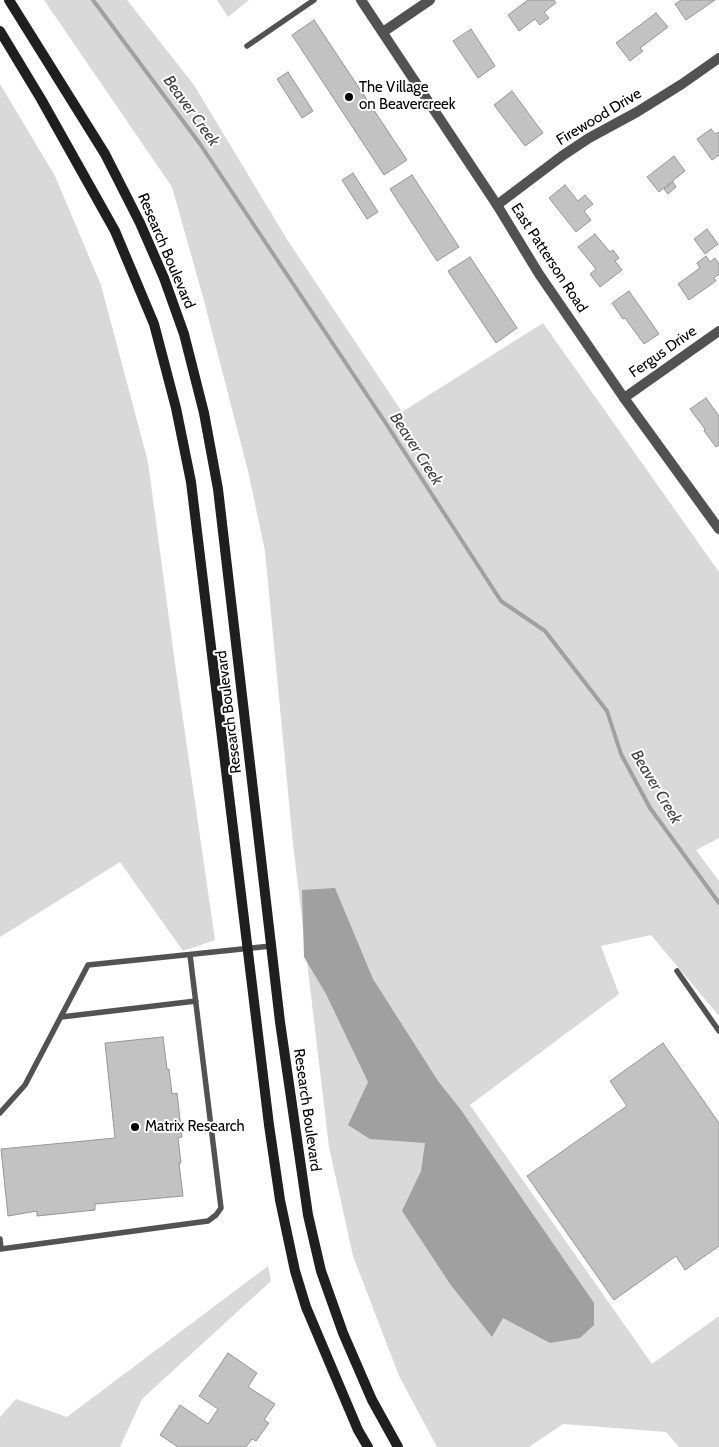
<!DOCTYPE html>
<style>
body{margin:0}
canvas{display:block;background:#fff}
</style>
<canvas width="719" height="1447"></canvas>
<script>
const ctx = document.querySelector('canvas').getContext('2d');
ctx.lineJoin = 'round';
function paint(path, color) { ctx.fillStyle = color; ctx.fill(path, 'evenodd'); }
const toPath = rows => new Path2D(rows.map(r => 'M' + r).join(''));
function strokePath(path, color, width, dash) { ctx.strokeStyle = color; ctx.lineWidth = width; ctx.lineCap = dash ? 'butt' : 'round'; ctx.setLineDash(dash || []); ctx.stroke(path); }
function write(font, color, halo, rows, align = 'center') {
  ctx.font = font + ' Cabin,sans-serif'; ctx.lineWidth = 4; ctx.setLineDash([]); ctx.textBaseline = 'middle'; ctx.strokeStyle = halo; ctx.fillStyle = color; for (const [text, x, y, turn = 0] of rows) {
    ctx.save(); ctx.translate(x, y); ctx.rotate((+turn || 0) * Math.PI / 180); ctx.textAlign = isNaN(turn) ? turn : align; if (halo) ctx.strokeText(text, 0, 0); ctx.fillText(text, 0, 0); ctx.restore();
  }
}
const green = toPath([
 [44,0,127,0,194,85,288,241,402,412,543,323,719,572,719,838,696,850,719,881,719,1016,651,935,601,946,619,994,470,1105,652,1364,719,1316,719,1447,679,1447,666,1432,563,1424,529,1447,437,1447,399,1376,353,1256,329,1147,293,844,265,551,248,471,204,301,172,187],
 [217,0,249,0,228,17],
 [0,84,55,176,101,285,148,462,176,671,215,940,183,951,120,862,0,937],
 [268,1266,271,1281,142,1399,120,1447,0,1447,0,1417,16,1399,67,1417]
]);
const water = toPath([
 [335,888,373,979,438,1081,461,1110,594,1303,594,1325,580,1338,550,1343,503,1318,492,1337,450,1284,402,1211,421,1171,425,1143,370,1139,348,1125,368,1082,326,994,304,957,302,890]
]);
const stream = toPath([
 [93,0,200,144,385,422,501,601,545,631,607,711,621,754,650,808,719,903]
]);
const building = toPath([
 [528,0,554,0,556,3,544,12,549,18,540,25,535,19,519,31,508,15,528,0],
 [681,0,715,0,686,20,675,4,681,0],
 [656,13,668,27,640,48,643,51,630,61,616,43,656,13],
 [314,20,407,160,384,175,292,35,314,20],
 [471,29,495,66,478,78,453,41,471,29],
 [288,72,313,111,302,118,277,79,288,72],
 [512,91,543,133,525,146,494,105,512,91],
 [711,129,715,134,719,132,719,155,712,160,697,139,711,129],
 [674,156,685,171,659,192,647,177,674,156],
 [353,173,378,212,367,219,342,180,353,173],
 [412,175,459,247,437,261,390,189,412,175],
 [673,182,676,187,668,194,664,189,673,182],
 [565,185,578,201,585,195,593,204,584,211,591,220,576,232,549,198,565,185],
 [707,229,718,244,705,254,694,239,707,229],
 [595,234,610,252,613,250,619,258,615,261,622,270,600,287,590,274,596,269,578,247,595,234],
 [706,256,710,262,715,258,719,264,719,274,714,278,716,281,689,300,678,284,700,268,697,263,706,256],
 [470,257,517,328,496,343,448,271,470,257],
 [629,291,659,334,644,344,625,318,623,319,612,303,629,291],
 [706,398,719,416,719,445,716,447,704,431,705,429,690,409,706,398],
 [163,1037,167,1069,169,1069,172,1094,177,1093,182,1137,178,1138,181,1163,179,1163,183,1196,95,1204,95,1210,37,1216,37,1211,8,1216,1,1149,115,1138,105,1043,163,1037],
 [663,1043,719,1123,719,1246,685,1270,676,1256,614,1300,527,1176,627,1106,610,1081,663,1043],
 [228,1353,257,1373,248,1387,275,1404,264,1420,269,1423,256,1441,252,1439,246,1447,178,1447,160,1435,180,1405,208,1424,218,1409,199,1396,228,1353]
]);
const service = toPath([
 [247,46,314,0],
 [677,971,719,1031],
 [61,1017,196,1001],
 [0,1113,25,1085,88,965,271,946],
 [0,1239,1,1249,208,1221,216,1215,221,1208,190,955]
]);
const minor = toPath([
 [383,32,430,0],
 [497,205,562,156,589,138,637,112,682,84,719,58],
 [624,398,719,331]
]);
const tertiary = toPath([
 [361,0,497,205,539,274,624,398,719,529]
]);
const secondary = toPath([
 [9,0,105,154,140,223,164,278,184,334,204,413,218,489,280,1022,308,1215,321,1271,343,1333,372,1400,398,1447],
 [0,31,41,99,115,231,154,324,176,408,191,482,269,1125,280,1200,295,1271,306,1307,358,1430,368,1447]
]);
const markers = [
 [349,97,5,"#000"],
 [135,1127,5,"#000"]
];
const poiNames = [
 ["The Village",359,88],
 ["on Beavercreek",359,105],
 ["Matrix Research",145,1127]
];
const streetNames = [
 ["Firewood Drive",599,117,-31],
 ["Research Boulevard",166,251,67],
 ["East Patterson Road",549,258,57],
 ["Fergus Drive",663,352,-35],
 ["Research Boulevard",229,712,-97],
 ["Research Boulevard",307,1110,82]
];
const waterNames = [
 ["Beaver Creek",191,111,54],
 ["Beaver Creek",416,449,57],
 ["Beaver Creek",656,787,59]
];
paint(green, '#d9d9d9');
paint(water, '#a0a0a0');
strokePath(stream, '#a0a0a0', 4);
paint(building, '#c2c2c2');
strokePath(building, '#969696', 1);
strokePath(service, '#525252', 5.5);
strokePath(minor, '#525252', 10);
strokePath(tertiary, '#525252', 10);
strokePath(secondary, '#1f1f1f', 10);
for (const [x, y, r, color] of markers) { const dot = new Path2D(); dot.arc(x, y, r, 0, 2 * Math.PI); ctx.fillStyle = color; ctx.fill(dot); strokePath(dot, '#fff', 2); }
write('15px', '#000', '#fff', poiNames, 'left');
write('15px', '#000', '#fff', streetNames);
write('italic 16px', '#414141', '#fff', waterNames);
</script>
